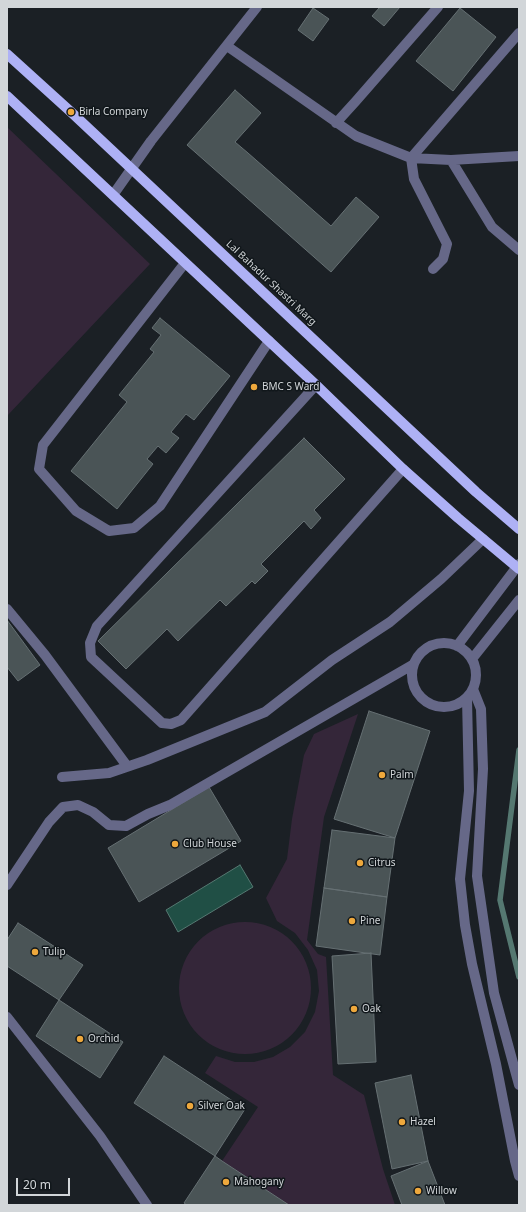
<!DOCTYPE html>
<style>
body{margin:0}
#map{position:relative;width:526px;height:1212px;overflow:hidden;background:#1b2025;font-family:"Noto Sans",sans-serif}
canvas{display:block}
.frame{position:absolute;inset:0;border:8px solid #d2d6d9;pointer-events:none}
.scale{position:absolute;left:16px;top:1178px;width:54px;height:18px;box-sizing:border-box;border:2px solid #d2d6d9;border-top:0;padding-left:5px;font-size:12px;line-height:14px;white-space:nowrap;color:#d2d6d9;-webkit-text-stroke:3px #11171b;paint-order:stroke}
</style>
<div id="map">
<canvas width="526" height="1212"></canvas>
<div class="frame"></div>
<div class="scale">20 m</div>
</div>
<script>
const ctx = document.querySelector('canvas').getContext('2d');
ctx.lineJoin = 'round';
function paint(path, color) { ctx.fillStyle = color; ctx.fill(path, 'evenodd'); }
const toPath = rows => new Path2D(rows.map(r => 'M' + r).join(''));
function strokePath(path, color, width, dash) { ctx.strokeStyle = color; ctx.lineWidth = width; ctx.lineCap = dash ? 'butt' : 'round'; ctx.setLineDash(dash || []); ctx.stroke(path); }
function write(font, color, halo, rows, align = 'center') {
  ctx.font = font + ' "Noto Sans",sans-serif'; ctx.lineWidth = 3; ctx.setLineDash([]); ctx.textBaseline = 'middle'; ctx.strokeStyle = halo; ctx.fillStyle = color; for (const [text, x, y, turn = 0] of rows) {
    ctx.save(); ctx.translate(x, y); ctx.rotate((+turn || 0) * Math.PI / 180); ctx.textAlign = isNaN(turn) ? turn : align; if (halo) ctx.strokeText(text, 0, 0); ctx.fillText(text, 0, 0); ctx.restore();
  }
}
const green = toPath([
 [7,127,150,264,7,416],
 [358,714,324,817,307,940,318,954,326,957,333,1075,364,1095,383,1169,395,1205,289,1205,222,1161,258,1107,205,1073,216,1056,235,1062,254,1062,273,1057,290,1047,305,1032,315,1012,319,991,317,970,308,950,295,933,277,921,266,898,287,859,292,819,304,755,314,734],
 '179 988a66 66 0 1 1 132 0a66 66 0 1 1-132 0Z'
]);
const water = toPath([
 [240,865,253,887,178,932,166,910,240,865]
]);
const stream = toPath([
 [519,750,500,900,519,977]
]);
const building = toPath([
 [380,7,400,7,384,26,372,16,380,7],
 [313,8,329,19,313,41,298,30,313,8],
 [460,8,496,37,453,91,416,61,460,8],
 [235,90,261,113,235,142,248,153,331,226,356,197,379,217,331,272,187,145,235,90],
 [160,318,230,376,194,420,186,414,171,432,179,438,166,453,158,446,147,459,153,464,117,509,71,471,127,402,119,395,154,352,150,349,161,335,152,328,160,318],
 [304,438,345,479,314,510,321,518,311,529,304,521,261,564,268,571,255,584,252,581,226,606,220,600,178,641,167,629,126,669,98,641,304,438],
 [7,620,40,665,18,681,7,667,7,620],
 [369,711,430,731,395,838,334,819,369,711],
 [209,787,241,841,139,902,108,848,209,787],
 [332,830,395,838,387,897,324,888,332,830],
 [324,888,387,897,380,955,316,946,324,888],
 [18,923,83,965,59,1000,7,966,7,940,18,923],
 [371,953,376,1062,338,1064,332,956,371,953],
 [59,1000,123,1042,100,1078,36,1036,59,1000],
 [164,1056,245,1109,215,1156,134,1103,164,1056],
 [411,1075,428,1161,392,1169,375,1083,411,1075],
 [215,1156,222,1161,289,1205,187,1205,184,1203,215,1156],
 [428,1161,445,1205,402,1205,391,1176,428,1161]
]);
const minor = toPath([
 [227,46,356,136,411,158,451,160,519,156],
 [336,123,356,101,438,7],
 [451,160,492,227,519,250],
 [113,195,151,141,257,7],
 [185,263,43,445,39,469,76,511,109,531,134,528,160,506,269,341],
 [433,269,443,259,447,244,414,179,411,158,519,33],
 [316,385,97,626,90,643,91,657,162,723,171,724,181,720,403,469],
 [7,609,45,655,127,766],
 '412 675a32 32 0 1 1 64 0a32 32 0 1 1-64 0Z',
 [457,646,519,564],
 [472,659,519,600],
 [473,689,481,709,483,769,477,876,494,993,519,1085],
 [467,698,469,791,460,879,465,925,472,964,496,1064,515,1161,519,1176],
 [62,777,109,773,147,760,265,712,332,660,390,622,441,579,483,539],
 [7,885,49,822,63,807,78,805,93,812,109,825,126,826,148,814,170,805,414,664],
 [7,1017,100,1136,147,1205]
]);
const major = toPath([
 [7,54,71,112,476,492,519,529],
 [7,96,316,385,403,469,458,518,519,569]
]);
const markers = [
 [71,112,4,"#eea83c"],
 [254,387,4,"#eea83c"],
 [382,775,4,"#eea83c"],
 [175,844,4,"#eea83c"],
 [360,863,4,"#eea83c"],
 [352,921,4,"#eea83c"],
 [35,952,4,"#eea83c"],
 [354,1009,4,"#eea83c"],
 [80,1039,4,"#eea83c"],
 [190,1106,4,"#eea83c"],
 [402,1122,4,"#eea83c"],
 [226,1182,4,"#eea83c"],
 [418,1191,4,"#eea83c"]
];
const poiNames = [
 ["Birla Company",79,112],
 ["BMC S Ward",262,387],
 ["Palm",390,775],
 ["Club House",183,844],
 ["Citrus",368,863],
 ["Pine",360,921],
 ["Tulip",43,952],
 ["Oak",362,1009],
 ["Orchid",88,1039],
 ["Silver Oak",198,1106],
 ["Hazel",410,1122],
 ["Mahogany",234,1182],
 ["Willow",426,1191]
];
const streetNames = [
 ["Lal Bahadur Shastri Marg",271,283,43]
];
paint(green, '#342639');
paint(water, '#204f45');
strokePath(water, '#557871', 1);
strokePath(stream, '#557871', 5.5);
paint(building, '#4a5456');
strokePath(building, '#667073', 1);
strokePath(minor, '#666888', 10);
strokePath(major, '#aeb1f5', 10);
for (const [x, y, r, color] of markers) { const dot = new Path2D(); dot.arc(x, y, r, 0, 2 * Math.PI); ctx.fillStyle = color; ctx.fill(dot); strokePath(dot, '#11171b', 1.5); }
write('10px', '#d2d6d9', '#11171b', poiNames, 'left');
write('10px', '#d2d6d9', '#11171b', streetNames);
</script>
